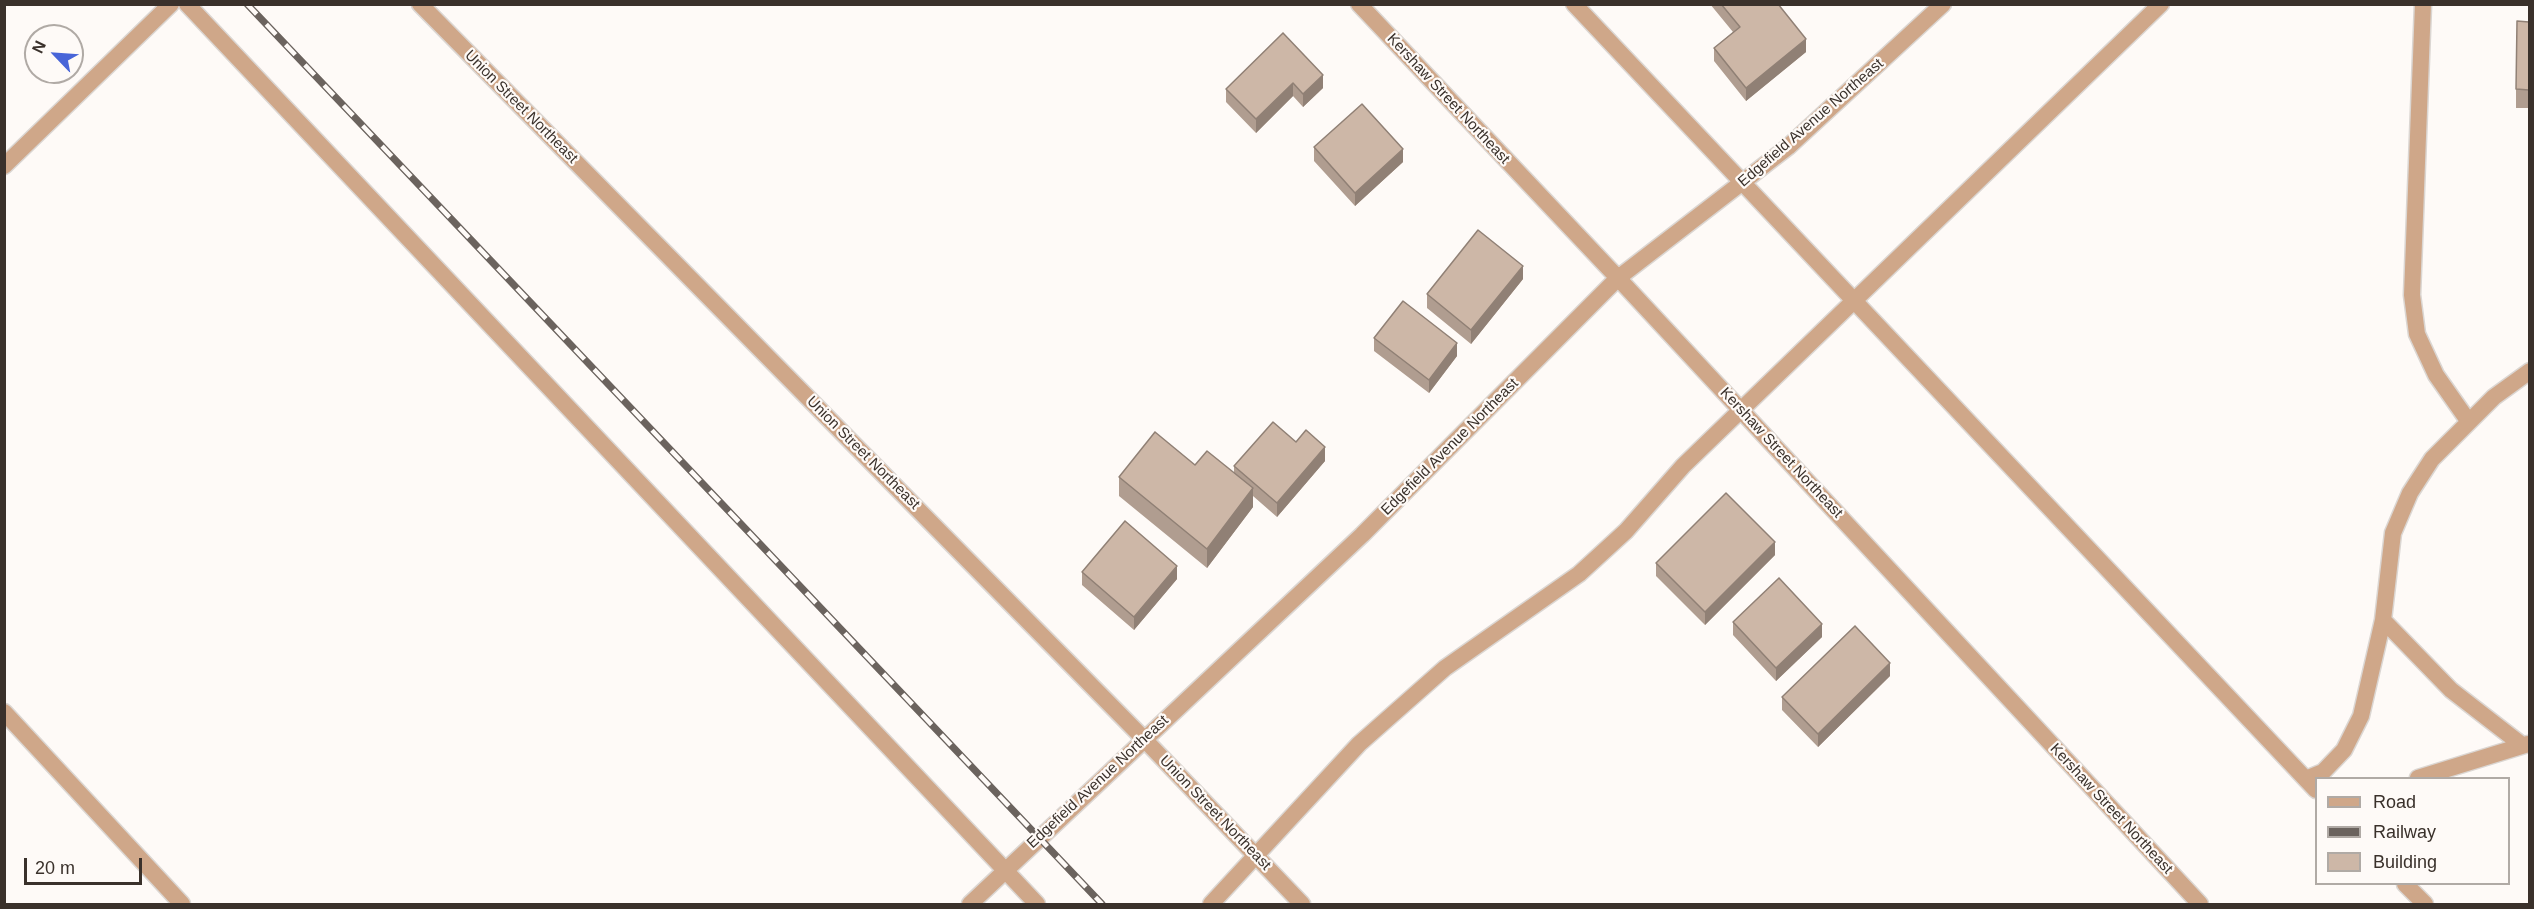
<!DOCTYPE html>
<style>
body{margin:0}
#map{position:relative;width:2534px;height:909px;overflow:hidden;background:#fefaf7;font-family:Arial,sans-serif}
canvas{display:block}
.frame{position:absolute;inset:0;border:6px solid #3a312b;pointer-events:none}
.legend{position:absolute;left:2315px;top:777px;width:195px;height:108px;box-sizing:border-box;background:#fefaf7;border:2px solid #b0aaa5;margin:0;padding:8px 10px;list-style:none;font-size:18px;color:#3a312b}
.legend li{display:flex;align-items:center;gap:12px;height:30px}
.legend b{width:30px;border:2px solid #b0aaa5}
.north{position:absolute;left:24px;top:24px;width:60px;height:60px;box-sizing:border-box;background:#fefaf7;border:2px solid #b0aaa5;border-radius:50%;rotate:295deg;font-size:16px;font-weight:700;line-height:24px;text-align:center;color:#3a312b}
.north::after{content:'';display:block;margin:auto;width:21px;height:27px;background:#4865d8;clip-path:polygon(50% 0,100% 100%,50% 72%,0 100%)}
.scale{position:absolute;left:24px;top:858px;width:118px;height:27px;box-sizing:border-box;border:3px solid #3a312b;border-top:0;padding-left:8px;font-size:18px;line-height:21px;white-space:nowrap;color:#3a312b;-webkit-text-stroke:4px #fefaf7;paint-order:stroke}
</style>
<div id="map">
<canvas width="2534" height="909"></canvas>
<div class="frame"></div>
<ul class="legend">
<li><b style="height:8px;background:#cfa789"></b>Road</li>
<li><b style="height:8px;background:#6b635e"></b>Railway</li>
<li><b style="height:16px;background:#cdb7a7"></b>Building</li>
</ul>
<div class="north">N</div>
<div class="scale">20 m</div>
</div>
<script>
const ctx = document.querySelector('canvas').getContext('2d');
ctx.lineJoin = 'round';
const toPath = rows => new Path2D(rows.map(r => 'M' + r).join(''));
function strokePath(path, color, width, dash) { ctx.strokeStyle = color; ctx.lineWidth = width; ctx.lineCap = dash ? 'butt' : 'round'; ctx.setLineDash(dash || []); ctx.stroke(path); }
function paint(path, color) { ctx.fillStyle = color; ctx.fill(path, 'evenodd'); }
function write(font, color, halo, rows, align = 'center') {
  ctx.font = font + ' Arial,sans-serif'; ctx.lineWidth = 4.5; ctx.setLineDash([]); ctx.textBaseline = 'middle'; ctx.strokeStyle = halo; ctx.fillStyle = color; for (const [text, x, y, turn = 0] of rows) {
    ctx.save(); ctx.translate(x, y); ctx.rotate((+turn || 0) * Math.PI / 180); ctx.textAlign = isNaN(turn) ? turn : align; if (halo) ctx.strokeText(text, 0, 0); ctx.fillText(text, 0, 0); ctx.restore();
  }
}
const service = toPath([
 [2423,4,2412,295,2417,334,2436,375,2469,422],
 [2383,620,2451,690,2522,745],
 [2418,778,2528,744],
 [2306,779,2323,772,2344,750,2361,716,2383,620,2393,533,2410,493,2432,459,2494,397,2530,371]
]);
const minor = toPath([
 [187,4,1037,904],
 [420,4,1144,739,1302,904],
 [1359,4,1618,278,2200,904],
 [1574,4,2316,790],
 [4,166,171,4],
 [4,712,182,904],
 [2405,884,2425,904],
 [970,904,1362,535,1618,278,1788,147,1943,4],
 [1211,904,1359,744,1445,668,1579,574,1626,531,1683,466,2161,4]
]);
const rail = toPath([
 [247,4,1102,904]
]);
const wall = toPath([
 [1710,4,1778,4,1806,52,1746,101,1714,61,1714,48,1733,32],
 [2529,22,2529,108,2516,108,2516,89],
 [1283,33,1323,88,1303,107,1293,96,1256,133,1226,102,1226,89],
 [1314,147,1403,162,1355,206,1314,161],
 [1523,279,1471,344,1427,308,1427,294],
 [1374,338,1457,356,1429,393,1374,351],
 [1325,461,1277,517,1253,496,1253,507,1207,568,1119,496,1119,477,1195,465,1234,473,1234,466],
 [1775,555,1705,625,1656,576,1656,563],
 [1082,572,1177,579,1134,630,1082,585],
 [1733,622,1822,637,1776,681,1733,635],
 [1890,676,1818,747,1782,710,1782,697]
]);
const shadedWall = toPath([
 [1806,39,1806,52,1746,101,1746,88],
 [1323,75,1323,88,1303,107,1303,94],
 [1293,83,1293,96,1256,133,1256,119],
 [1403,149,1403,162,1355,206,1355,193],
 [1523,266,1523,279,1471,344,1471,330],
 [1457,343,1457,356,1429,393,1429,380],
 [1325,447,1325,461,1277,517,1277,503],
 [1253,488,1253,507,1207,568,1207,549],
 [1775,542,1775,555,1705,625,1705,612],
 [1177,566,1177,579,1134,630,1134,617],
 [1822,624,1822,637,1776,681,1776,668],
 [1890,663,1890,676,1818,747,1818,734]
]);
const building = toPath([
 [1721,4,1778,4,1806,39,1746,88,1714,48,1740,27,1721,4],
 [2517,21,2529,22,2529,90,2516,89,2517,21],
 [1283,33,1323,75,1303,94,1293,83,1256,119,1226,89,1283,33],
 [1362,104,1403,149,1355,193,1314,147,1362,104],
 [1478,230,1523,266,1471,330,1427,294,1478,230],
 [1403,301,1457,343,1429,380,1374,338,1403,301],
 [1273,422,1296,442,1306,430,1325,447,1277,503,1234,466,1273,422],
 [1155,432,1195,465,1207,451,1253,488,1207,549,1119,477,1155,432],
 [1726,493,1775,542,1705,612,1656,563,1726,493],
 [1125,521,1177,566,1134,617,1082,572,1125,521],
 [1779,578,1822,624,1776,668,1733,622,1779,578],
 [1855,626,1890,663,1818,734,1782,697,1855,626]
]);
const streetNames = [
 ["Kershaw Street Northeast",1448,99,47],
 ["Union Street Northeast",521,107,45],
 ["Edgefield Avenue Northeast",1811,123,-41],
 ["Edgefield Avenue Northeast",1450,447,-45],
 ["Union Street Northeast",863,453,45],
 ["Kershaw Street Northeast",1781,453,47],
 ["Edgefield Avenue Northeast",1098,782,-43],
 ["Kershaw Street Northeast",2111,809,47],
 ["Union Street Northeast",1215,813,46]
];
strokePath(service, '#dbd6d2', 19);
strokePath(minor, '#dbd6d2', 19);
strokePath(service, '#cfa789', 16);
strokePath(minor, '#cfa789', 16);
strokePath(rail, '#6b635e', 7);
strokePath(rail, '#fefaf7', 4.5, [14]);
paint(wall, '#b09d90');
paint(shadedWall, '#908075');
paint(building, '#cdb7a7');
strokePath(building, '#908075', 1.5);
write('15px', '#3a312b', '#fefaf7', streetNames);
</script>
